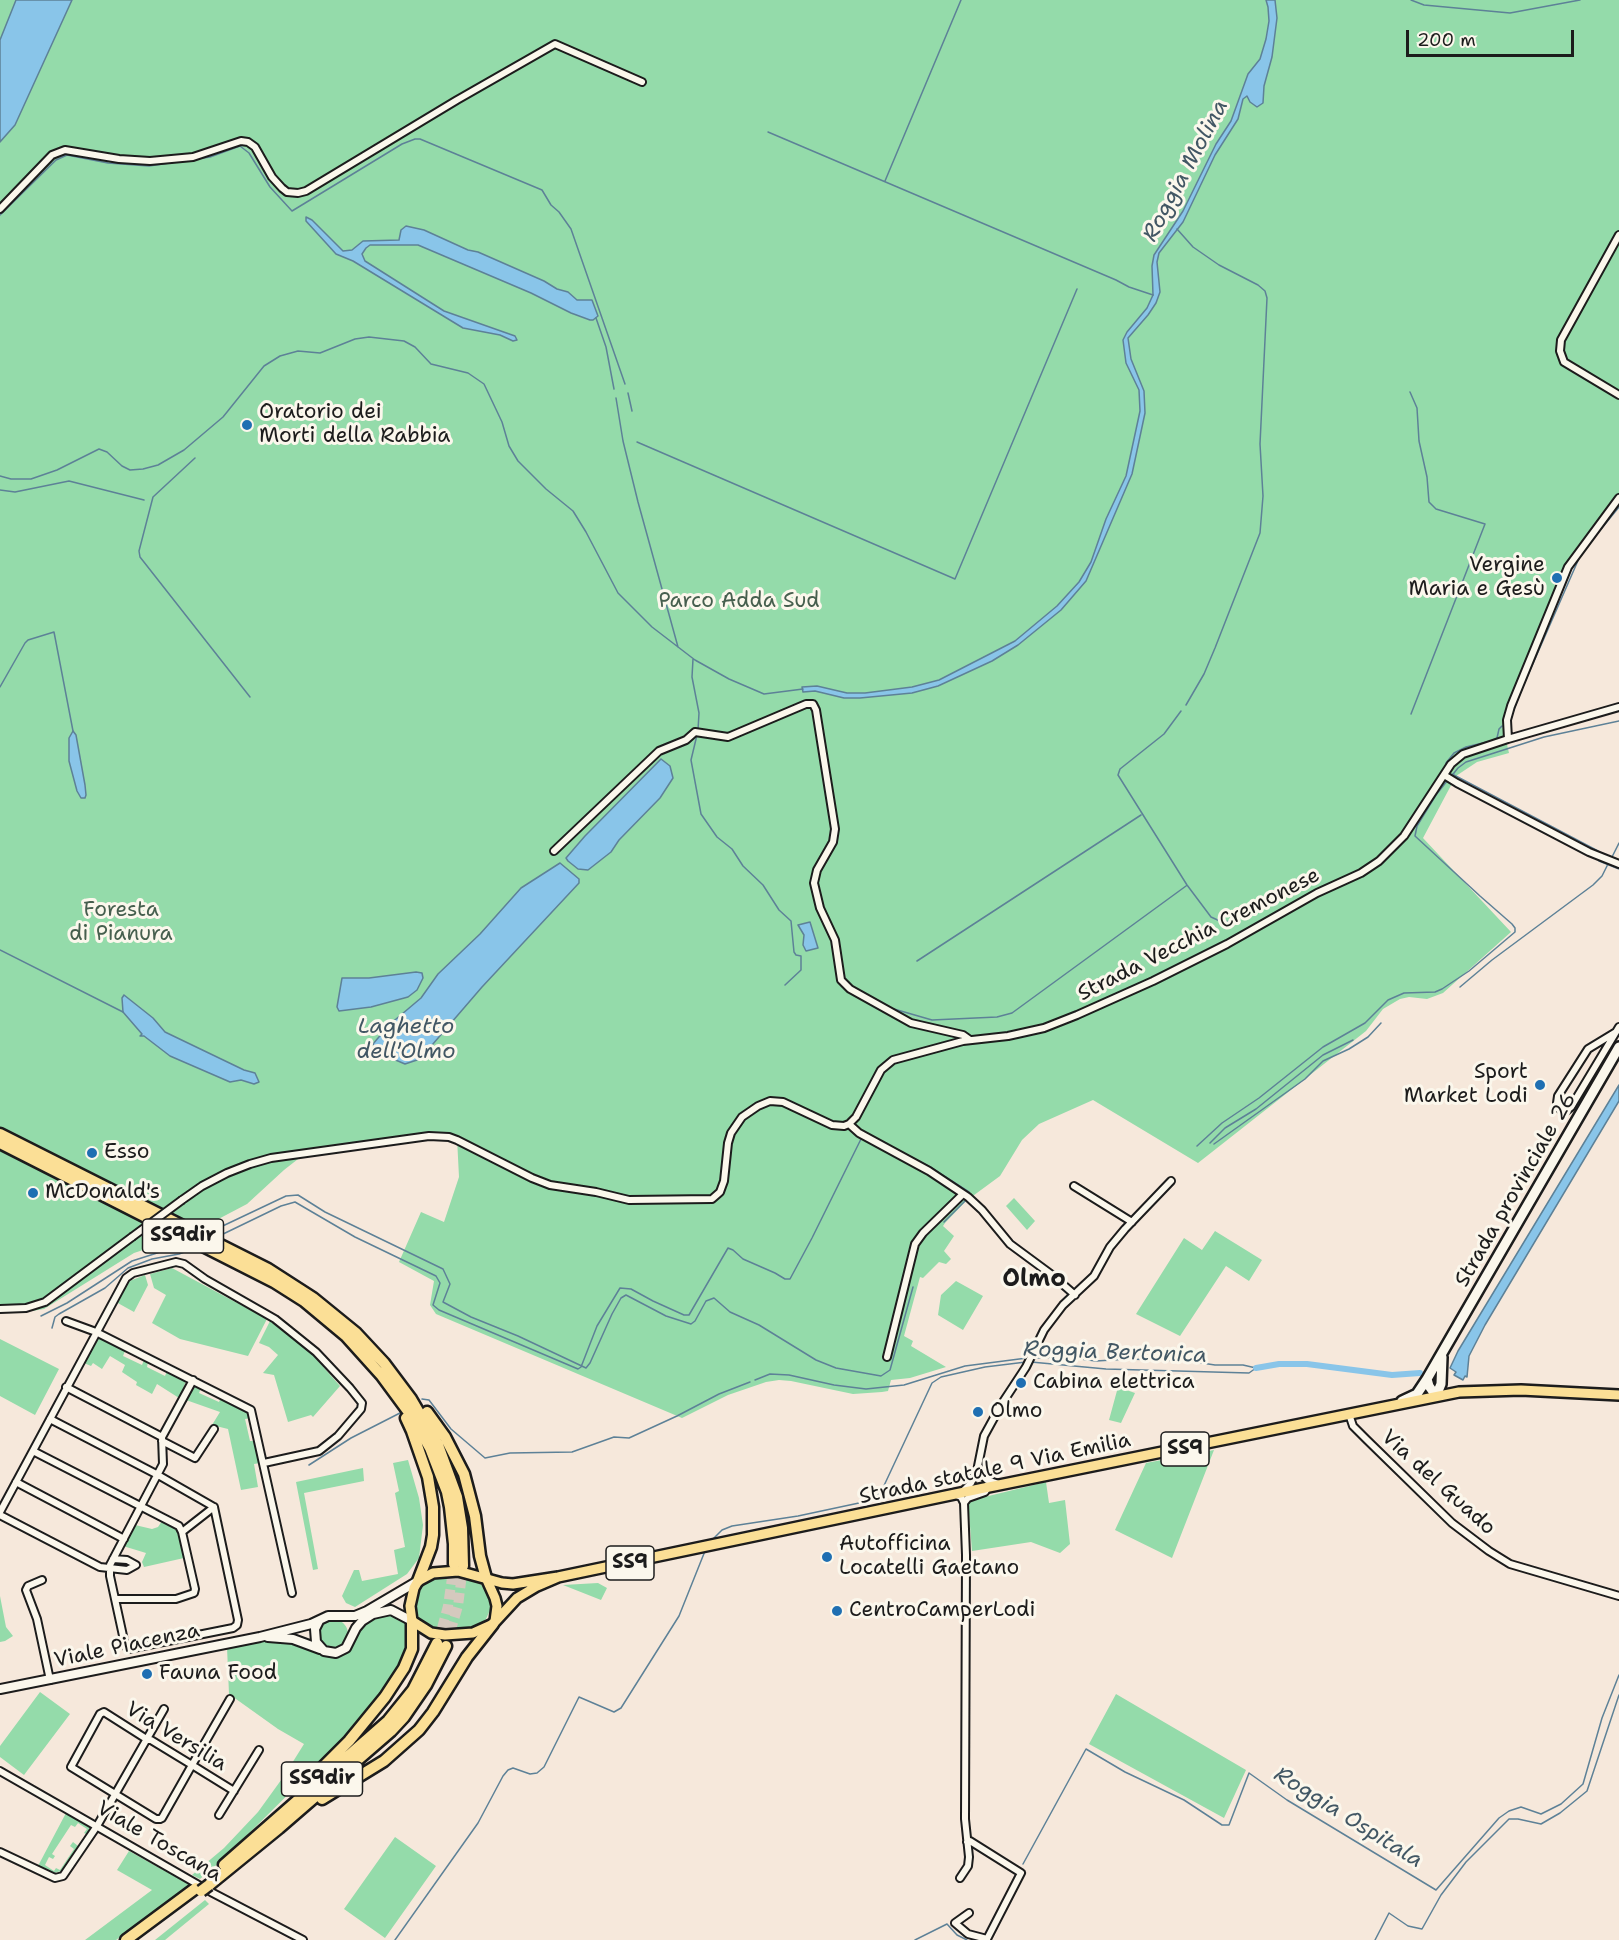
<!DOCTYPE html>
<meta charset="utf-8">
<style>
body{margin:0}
#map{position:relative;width:1619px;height:1940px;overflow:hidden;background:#f6e8db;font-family:"Shantell Sans",sans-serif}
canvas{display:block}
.scale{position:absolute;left:1406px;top:30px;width:168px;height:27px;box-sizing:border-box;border:3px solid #1c1c1c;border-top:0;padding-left:8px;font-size:18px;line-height:21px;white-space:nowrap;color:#1c1c1c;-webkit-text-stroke:4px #fbf7ec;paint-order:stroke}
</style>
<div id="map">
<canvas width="1619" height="1940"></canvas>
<div class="scale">200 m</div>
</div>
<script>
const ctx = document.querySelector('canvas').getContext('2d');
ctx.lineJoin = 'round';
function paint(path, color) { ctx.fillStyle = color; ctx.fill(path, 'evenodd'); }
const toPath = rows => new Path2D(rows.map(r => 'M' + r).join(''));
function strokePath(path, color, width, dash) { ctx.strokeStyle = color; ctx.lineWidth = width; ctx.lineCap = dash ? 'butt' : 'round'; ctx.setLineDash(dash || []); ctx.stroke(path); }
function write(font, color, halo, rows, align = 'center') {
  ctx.font = font + ' "Shantell Sans",sans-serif'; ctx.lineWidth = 6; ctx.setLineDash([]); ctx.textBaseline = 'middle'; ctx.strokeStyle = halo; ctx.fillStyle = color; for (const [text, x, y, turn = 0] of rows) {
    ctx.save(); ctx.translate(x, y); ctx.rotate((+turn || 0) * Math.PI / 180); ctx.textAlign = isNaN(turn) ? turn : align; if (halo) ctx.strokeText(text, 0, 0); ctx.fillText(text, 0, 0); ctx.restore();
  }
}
const green = toPath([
 [0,0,1619,0,1619,493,1577,547,1559,578,1506,708,1504,714,1508,714,1506,740,1509,753,1477,762,1456,776,1423,838,1511,932,1443,993,1427,999,1409,997,1400,999,1383,1009,1366,1031,1198,1163,1093,1100,1039,1124,1022,1140,1000,1176,966,1201,945,1223,943,1226,954,1236,944,1251,951,1259,946,1264,939,1262,923,1278,920,1277,904,1336,913,1341,911,1346,946,1367,910,1378,891,1380,888,1391,882,1392,853,1394,791,1381,779,1380,766,1382,728,1395,682,1418,436,1314,430,1305,434,1281,399,1262,421,1212,444,1222,459,1177,457,1138,443,1134,398,1137,307,1152,284,1170,247,1204,188,1235,134,1253,44,1309,32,1311,0,1307],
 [1014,1198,1035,1221,1027,1230,1006,1206],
 [1215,1231,1262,1260,1249,1281,1226,1266,1180,1336,1136,1314,1184,1238,1202,1250],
 [172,1268,267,1319,248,1356,180,1339,152,1323,166,1295,154,1288,150,1274],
 [145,1275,148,1285,134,1312,116,1302,127,1282],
 [956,1281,983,1296,963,1330,938,1315,941,1295],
 [270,1321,312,1354,340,1386,313,1417,311,1415,288,1422,274,1375,263,1373,278,1355,269,1347,259,1343],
 [99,1338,125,1351,123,1356,142,1365,144,1360,148,1362,147,1367,165,1376,167,1371,186,1381,179,1398,157,1384,152,1394,136,1385,137,1382,122,1372,125,1365,110,1356,102,1369,93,1363,91,1366,84,1363],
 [0,1339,59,1369,35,1415,0,1396],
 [195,1385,201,1388,199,1393,219,1402,221,1397,248,1412,251,1418,245,1419,250,1441,255,1441,260,1463,254,1464,258,1487,241,1490,228,1429,212,1425,220,1412,186,1400],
 [1118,1387,1135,1393,1121,1423,1109,1420],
 [1214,1450,1172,1558,1115,1530,1146,1463],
 [408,1460,419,1498,423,1525,419,1558,407,1574,355,1607,346,1603,342,1596,354,1570,359,1570,362,1581,398,1574,394,1550,405,1547,395,1493,399,1491,393,1463],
 [363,1468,364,1481,304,1493,318,1569,313,1570,296,1482],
 [1046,1482,1049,1503,1065,1500,1070,1544,1060,1553,1031,1542,972,1551,968,1501],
 [162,1521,177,1530,184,1558,144,1567,142,1562,146,1553,123,1546,135,1525,152,1529,158,1527],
 [447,1576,475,1579,487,1590,490,1600,490,1610,486,1619,479,1625,468,1630,442,1631,435,1630,419,1619,415,1603,421,1587,432,1579],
 [598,1583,607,1588,601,1600,563,1585],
 [0,1596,6,1627,13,1636,5,1641,0,1642],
 [386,1613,392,1614,403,1621,407,1627,408,1644,404,1657,385,1689,342,1741,221,1861,200,1879,192,1875,224,1848,258,1812,284,1776,304,1744,278,1729,229,1694,227,1647,259,1641,286,1641,311,1648,325,1656,335,1657,341,1656,350,1650,357,1632,368,1620],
 '318 1634a15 15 0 1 1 30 0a15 15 0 1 1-30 0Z',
 [40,1692,70,1714,24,1775,0,1757,0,1746],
 [1116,1694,1246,1770,1224,1818,1089,1744],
 [66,1813,90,1828,86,1834,84,1833,87,1829,78,1823,75,1827,71,1825,52,1854,55,1856,53,1859,49,1857,45,1865,54,1871,56,1868,60,1870,74,1849,70,1846,73,1842,78,1846,61,1871,54,1873,38,1866],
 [395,1837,436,1866,385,1938,344,1909],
 [129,1851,192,1886,188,1889,185,1888,116,1940,85,1940,152,1890,117,1870],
 [205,1900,209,1904,165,1940,155,1940]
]);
const water = toPath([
 [16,0,72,0,15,125,0,142,0,40,16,0],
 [1266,0,1275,0,1277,18,1272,57,1264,86,1263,103,1257,107,1250,102,1247,96,1243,99,1238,119,1215,155,1183,222,1159,253,1157,262,1160,292,1156,303,1148,315,1128,338,1131,359,1144,391,1145,413,1132,474,1086,581,1061,610,1018,645,992,661,938,686,912,693,860,698,844,698,815,691,803,692,802,687,817,686,847,693,865,693,912,687,939,680,1015,641,1057,606,1079,582,1091,562,1106,519,1126,476,1140,411,1139,390,1126,363,1123,340,1127,332,1147,308,1153,295,1152,266,1154,255,1183,211,1216,144,1231,121,1248,74,1260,59,1266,39,1269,21,1268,7,1266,0],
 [306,217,312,220,343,251,352,250,363,241,399,240,401,230,406,226,424,230,468,250,478,252,544,281,557,289,568,292,577,300,592,300,598,316,593,320,590,320,571,313,531,293,418,245,370,245,366,248,362,254,365,261,444,311,515,336,517,340,513,341,500,335,463,328,353,261,336,254,306,221,306,217],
 [73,731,76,735,85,785,86,795,85,798,81,798,77,791,69,761,69,738,73,731],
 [661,759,670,766,673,778,660,798,619,840,611,852,588,870,578,869,568,861,566,858,585,836,661,759],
 [560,863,579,879,579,883,482,987,420,1059,405,1064,379,1053,375,1050,373,1044,389,1025,421,998,438,974,480,934,521,888,560,863],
 [810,922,818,948,806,951,803,945,804,935,798,925,810,922],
 [416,972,422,973,423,978,417,990,408,997,371,1007,339,1011,337,1007,342,978,369,978,416,972],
 [124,995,153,1018,165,1032,244,1070,255,1073,259,1082,254,1084,241,1080,230,1082,170,1056,144,1036,140,1036,142,1034,123,1012,122,998,124,995],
 [1619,1085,1619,1101,1485,1325,1469,1356,1467,1377,1465,1376,1463,1380,1454,1375,1456,1372,1450,1368,1458,1351,1619,1085]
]);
const stream = toPath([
 [1411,0,1424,5,1510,13,1580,0],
 [768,132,1116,280,1129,287,1153,295],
 [885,181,961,0],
 [0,215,56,160,67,155,108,163,149,166,210,157,240,146,249,153,270,187,292,211,402,144,415,139,420,139,542,190,551,205,559,212,571,229,625,384],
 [1177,229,1193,247,1219,265,1258,285,1265,291,1267,298,1260,444,1263,496,1260,533,1215,648,1204,674,1186,705],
 [596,318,606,347,614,389],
 [1410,392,1417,408,1419,441,1427,477,1429,502,1436,509,1485,524,1411,714],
 [628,393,632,411],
 [616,398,623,441,638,502,678,647],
 [637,442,955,579,1077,289],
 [195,458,153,497,139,551,140,557,250,697],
 [0,476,11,479,31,479,57,470,99,449,107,452,122,466,130,470,143,469,158,465,184,450,223,417,264,366,280,356,298,351,320,353,355,339,369,337,404,341,415,347,431,364,468,373,484,384,502,422,509,446,518,461,546,489,573,511,586,532,618,593,652,627,695,660,729,679,764,694,803,689],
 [0,490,15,492,69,481,144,500],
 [1588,545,1619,507],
 [693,659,692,677,699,713,698,730],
 [0,687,25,643,28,640,54,632,73,731],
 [1181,711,1164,734,1120,769,1118,775,1187,885,1211,917,1222,922,1235,921,1288,892],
 [1509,723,1521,691,1580,556],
 [697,735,691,760,701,814,717,837,732,849,743,866,763,885,779,910,791,921,794,952,796,955,801,956,801,970,785,985],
 [1446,768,1446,763,1454,753,1466,747,1491,741,1497,738,1499,729,1502,726],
 [1452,774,1598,851],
 [1450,778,1458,768,1466,762,1544,737,1619,721],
 [1612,857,1619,843],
 [1599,861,1619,869],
 [0,950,123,1012],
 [917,961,1141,815],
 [1460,987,1492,960,1593,885,1602,876,1608,864],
 [887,1007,932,1020,997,1017,1012,1013,1186,886],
 [864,1132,930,1167,969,1192],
 [1210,1143,1225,1128,1256,1109,1323,1055,1353,1040],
 [1214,1144,1305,1079,1323,1061,1349,1049,1368,1037,1381,1023],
 [1197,1146,1222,1123,1259,1098,1323,1047,1365,1023,1388,1000,1404,993,1435,992,1442,989,1469,971,1515,932,1515,928,1512,924,1480,896,1415,836,1417,826,1436,795,1447,781],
 [944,1222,965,1201],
 [210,1232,286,1196,298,1195,325,1212,443,1269,450,1284,443,1302,471,1317,518,1336,586,1368,590,1363,612,1314,621,1298,626,1295,666,1316,691,1324,695,1321,706,1301,714,1298,730,1312,759,1325,816,1360,836,1368,881,1376,890,1370,913,1287],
 [219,1236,281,1206,295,1202,355,1237,436,1276,440,1283,433,1305,439,1310,578,1369,581,1367,597,1326,620,1288,631,1289,653,1301,684,1315,689,1315,728,1248,733,1250,743,1259,775,1273,785,1279,790,1279,812,1238,862,1137],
 [41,1316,67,1303,132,1261,182,1245],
 [52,1328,55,1317,59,1314,105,1288,128,1268,152,1259,179,1254,190,1250],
 [1034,1358,1065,1357,1096,1361,1128,1359,1188,1361,1215,1365,1243,1365,1256,1368],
 [1031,1362,1106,1369,1249,1373,1256,1368],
 [755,1380,770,1374,789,1375,834,1385,866,1389,904,1385,965,1366,1027,1358],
 [422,1399,429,1400,451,1429,485,1458,510,1453,572,1452,614,1437,629,1438,677,1416,719,1394,750,1382],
 [309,1465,351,1438,400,1413],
 [711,1541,722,1530,732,1526,798,1516,873,1500,881,1492,932,1383,941,1377,985,1367,1026,1362],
 [1023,1864,1086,1749,1125,1772,1184,1800,1222,1825,1229,1825,1249,1773,1287,1800,1436,1890,1499,1818,1509,1811,1521,1807,1541,1814,1561,1804,1583,1784,1602,1718,1619,1675],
 [395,1940,478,1823,503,1776,508,1770,513,1768,530,1774,537,1773,544,1767,579,1697,614,1712,621,1708,679,1616,705,1551],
 [915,1940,947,1924,957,1935,967,1940],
 [1375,1940,1389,1913,1408,1926,1422,1929,1441,1895,1466,1862,1509,1819,1518,1819,1541,1824,1560,1813,1587,1791,1619,1695]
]);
const canal = toPath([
 [1256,1368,1279,1364,1307,1364,1392,1375,1420,1373]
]);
const trunkTunnel = toPath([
 [438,1643,448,1606,454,1564],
 [446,1646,458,1606,463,1566]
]);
const minor = toPath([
 [0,209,52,155,65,150,119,159,150,161,193,157,241,141,248,142,255,147,272,177,282,188,287,192,298,193,306,191,457,100,555,44,642,82],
 [1619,235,1561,340,1560,351,1564,362,1619,395],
 [1508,739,1507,720,1511,706,1568,567,1619,498],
 [1444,775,1457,783,1589,852,1619,864],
 [554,851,659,751,686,740,695,732,728,737,806,704,813,704,816,710,835,829,833,842,817,870,814,883,820,908,835,940,841,980,850,989,911,1023,963,1035,970,1040],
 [1616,1032,1588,1049,1558,1096,1557,1103,1560,1109,1566,1111,1571,1107,1619,1027],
 [849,1124,859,1133,929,1171,968,1197,982,1210,1010,1244,1052,1275,1075,1295],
 [1074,1186,1132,1222],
 [182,1200,202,1186,227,1173,250,1164,271,1158,429,1136,449,1137,457,1140,532,1178,550,1185,596,1192,629,1200,712,1199,720,1192,724,1181,728,1143,731,1133,742,1117,758,1106,770,1101,783,1102,832,1125,844,1126,849,1124,856,1117,881,1070,893,1060,963,1041,1008,1036,1044,1028,1077,1015,1153,981,1227,944,1317,893,1361,873,1379,861,1404,836,1451,764,1463,754,1508,739,1619,707],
 [0,1309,26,1308,45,1302,132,1237],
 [66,1321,96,1332,251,1410,292,1593],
 [887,1357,915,1244,923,1233,963,1194],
 [193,1380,162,1437,163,1464,110,1565,110,1576,125,1645,128,1649,233,1628,237,1625,238,1620,214,1507],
 [66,1387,162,1437],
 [1349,1414,1353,1426,1366,1439,1452,1523,1489,1551,1510,1564,1619,1596],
 [50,1419,158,1475,214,1507],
 [162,1441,195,1458,214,1429],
 [33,1451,179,1526,182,1532,195,1589,194,1593,176,1599,115,1599],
 [980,1473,987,1480,999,1484],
 [16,1482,124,1539],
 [963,1491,971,1483,977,1471,984,1436,1001,1405,1026,1367,1044,1330,1063,1305,1094,1276,1110,1247,1125,1229,1171,1181],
 [954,1494,961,1497,964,1503,966,1555,965,1819,969,1857,968,1866,960,1878],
 [964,1503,968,1498,985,1492,988,1487],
 [0,1512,126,1278,133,1273,176,1262,184,1264,205,1279,275,1319,316,1352,350,1388,362,1403,361,1409,338,1436,319,1451,264,1463],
 [0,1515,100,1567,127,1570,136,1565,127,1560,113,1559],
 [182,1532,214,1507],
 [42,1580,28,1586,26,1590,37,1619,50,1680],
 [230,1699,192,1765,162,1818,160,1819,156,1819,71,1767,100,1714,104,1712,148,1740,151,1740,192,1765,234,1791],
 [0,1771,211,1892,303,1940],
 [219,1815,259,1750],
 [967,1842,970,1841,1021,1873,987,1939,968,1934,955,1923,969,1913],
 [0,1852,55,1878,63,1876,97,1826,164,1709]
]);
const tertiary = toPath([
 [319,1621,315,1629,316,1642,324,1651,336,1653,346,1648,356,1628,362,1621,373,1614,391,1610,412,1621],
 [268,1637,293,1639,320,1649],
 [0,1689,260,1637,311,1624,328,1616,355,1616,367,1611,418,1581]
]);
const secondary = toPath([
 [1427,1379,1429,1386,1436,1396,1441,1384,1442,1357],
 [1402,1401,1417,1394,1427,1379,1619,1047]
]);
const primary = toPath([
 [558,1577,537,1586,517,1598,493,1624,473,1633,445,1635,431,1633,412,1621,410,1606,414,1588,418,1581,433,1573,458,1571,502,1583,513,1584,558,1577,984,1488,1459,1392,1521,1390,1619,1395],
 [486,1578,495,1598,497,1606,495,1621]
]);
const trunk = toPath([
 [0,1134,268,1269,313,1298,356,1333,384,1363,411,1399,438,1445,457,1497,462,1528,463,1566],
 [0,1143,274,1282,304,1301,346,1336,382,1376,413,1418,430,1448,447,1492,450,1507,454,1544,454,1564],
 [427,1412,445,1437,464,1474,475,1516,480,1556,486,1578],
 [406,1418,412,1431,428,1477,433,1507,433,1535,431,1547,418,1581],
 [302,1788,349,1741,385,1697,404,1668,412,1649,412,1621],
 [322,1799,384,1761,419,1730,433,1712,467,1657,493,1624],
 [224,1865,388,1721,413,1690,437,1643],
 [209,1885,279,1828,391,1731,404,1717,426,1685,446,1646],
 [126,1940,196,1888]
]);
const minorBridge = toPath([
 [132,1237,182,1200]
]);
const trunkBridge = toPath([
 [201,1891,209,1885]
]);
const markers = [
 [247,425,6,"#1f6fb2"],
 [1557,578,6,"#1f6fb2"],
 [1540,1085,6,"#1f6fb2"],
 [92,1153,6,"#1f6fb2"],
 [33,1193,6,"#1f6fb2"],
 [1021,1383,6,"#1f6fb2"],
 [978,1412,6,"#1f6fb2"],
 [827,1557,6,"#1f6fb2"],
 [837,1611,6,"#1f6fb2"],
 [147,1674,6,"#1f6fb2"]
];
const shields = [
 [183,1236,81],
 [1185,1449,48],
 [630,1563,48],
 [322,1779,81]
];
const shieldNames = [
 ["SS9dir",183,1236],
 ["SS9",1185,1449],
 ["SS9",630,1563],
 ["SS9dir",322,1779]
];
const poiNames = [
 ["Oratorio dei",259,413],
 ["Morti della Rabbia",259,437],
 ["Vergine",1545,566,"right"],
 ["Maria e Gesù",1545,590,"right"],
 ["Sport",1528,1073,"right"],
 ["Market Lodi",1528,1097,"right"],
 ["Esso",104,1153],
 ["McDonald's",45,1193],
 ["Cabina elettrica",1033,1383],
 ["Olmo",990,1412],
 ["Autofficina",839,1545],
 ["Locatelli Gaetano",839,1569],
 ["CentroCamperLodi",849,1611],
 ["Fauna Food",159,1674]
];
const parkNames = [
 ["Parco Adda Sud",739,602],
 ["Foresta",121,911],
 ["di Pianura",121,935]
];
const streetNames = [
 ["Strada Vecchia Cremonese",1199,935,-27],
 ["Strada provinciale 26",1516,1190,-60],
 ["Strada statale 9 Via Emilia",995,1469,-12],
 ["Via del Guado",1438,1483,42],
 ["Viale Piacenza",127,1646,-12],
 ["Via Versilia",176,1737,31],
 ["Viale Toscana",159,1842,30]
];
const waterNames = [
 ["Roggia Molina",1186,171,-62],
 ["Laghetto",406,1027],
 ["dell'Olmo",406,1052],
 ["Roggia Bertonica",1115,1353,2],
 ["Roggia Ospitala",1348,1818,32]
];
const quarterNames = [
 ["Olmo",1034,1280]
];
paint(green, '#94dbaa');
paint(water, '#89c5e9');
strokePath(water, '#5d8197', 1.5);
strokePath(stream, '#5d8197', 1.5);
strokePath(canal, '#89c5e9', 6);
strokePath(trunkTunnel, '#d5c9be', 10, [10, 5]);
strokePath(minor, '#1c1c1c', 10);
strokePath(tertiary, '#1c1c1c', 12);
strokePath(secondary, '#1c1c1c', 14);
strokePath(primary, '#1c1c1c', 14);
strokePath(trunk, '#1c1c1c', 15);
strokePath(minor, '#fbf7ec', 6);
strokePath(tertiary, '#fbf7ec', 8);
strokePath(secondary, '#fbf7ec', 9);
strokePath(primary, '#fbdf96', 9);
strokePath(trunk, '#fbdf96', 10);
strokePath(minorBridge, '#1c1c1c', 10, []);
strokePath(trunkBridge, '#1c1c1c', 15, []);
strokePath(minorBridge, '#fbf7ec', 6);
strokePath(trunkBridge, '#fbdf96', 10);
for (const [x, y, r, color] of markers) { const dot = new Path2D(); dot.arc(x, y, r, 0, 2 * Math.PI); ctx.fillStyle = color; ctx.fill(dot); strokePath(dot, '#fbf7ec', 2); }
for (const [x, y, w] of shields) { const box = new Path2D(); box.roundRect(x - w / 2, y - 17, w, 34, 4.5); ctx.fillStyle = '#fbf7ec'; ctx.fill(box); strokePath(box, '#1c1c1c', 1.5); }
write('bold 20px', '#1c1c1c', null, shieldNames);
write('21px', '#1c1c1c', '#fbf7ec', poiNames, 'left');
write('21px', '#465f4e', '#fbf7ec', parkNames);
write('21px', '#1c1c1c', '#fbf7ec', streetNames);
write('italic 22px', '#425764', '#fbf7ec', waterNames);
write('bold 24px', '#1c1c1c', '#fbf7ec', quarterNames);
</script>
